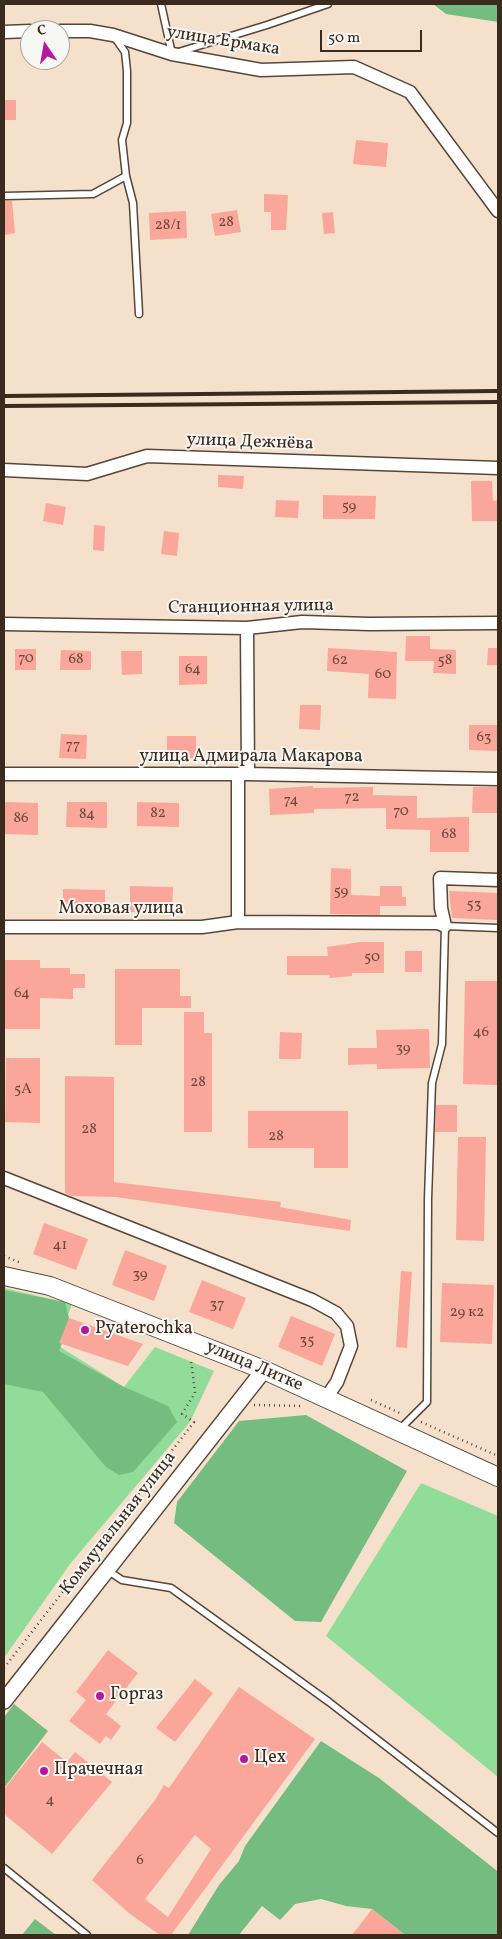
<!DOCTYPE html>
<meta charset="utf-8">
<style>
body{margin:0}
#map{position:relative;width:502px;height:1939px;overflow:hidden;background:#f5e1cb;font-family:Vollkorn,serif}
canvas{display:block}
.frame{position:absolute;inset:0;border:5px solid #3b2a1e;pointer-events:none}
.north{position:absolute;left:20px;top:20px;width:50px;height:50px;box-sizing:border-box;background:#f6f6f2;border:1px solid #aba49d;border-radius:50%;rotate:348deg;font-size:14px;font-weight:700;line-height:20px;text-align:center;color:#3b2a1e}
.north::after{content:'';display:block;margin:auto;width:18px;height:22px;background:#b5179e;clip-path:polygon(50% 0,100% 100%,50% 72%,0 100%)}
.scale{position:absolute;left:320px;top:30px;width:102px;height:22px;box-sizing:border-box;border:2px solid #3b2a1e;border-top:0;padding-left:6px;font-size:15px;line-height:18px;white-space:nowrap;color:#3b2a1e;-webkit-text-stroke:4px #f6f6f2;paint-order:stroke}
</style>
<div id="map">
<canvas width="502" height="1939"></canvas>
<div class="frame"></div>
<div class="north">С</div>
<div class="scale">50 m</div>
</div>
<script>
const ctx = document.querySelector('canvas').getContext('2d');
ctx.lineJoin = 'round';
function paint(path, color) { ctx.fillStyle = color; ctx.fill(path, 'evenodd'); }
const toPath = rows => new Path2D(rows.map(r => 'M' + r).join(''));
function strokePath(path, color, width, dash) { ctx.strokeStyle = color; ctx.lineWidth = width; ctx.lineCap = dash ? 'butt' : 'round'; ctx.setLineDash(dash || []); ctx.stroke(path); }
function write(font, color, halo, rows, align = 'center') {
  ctx.font = font + ' Vollkorn,serif'; ctx.lineWidth = 4; ctx.setLineDash([]); ctx.textBaseline = 'middle'; ctx.strokeStyle = halo; ctx.fillStyle = color; for (const [text, x, y, turn = 0] of rows) {
    ctx.save(); ctx.translate(x, y); ctx.rotate((+turn || 0) * Math.PI / 180); ctx.textAlign = isNaN(turn) ? turn : align; if (halo) ctx.strokeText(text, 0, 0); ctx.fillText(text, 0, 0); ctx.restore();
  }
}
const green = toPath([
 [4,1288,72,1304,57,1345,124,1387,155,1347,214,1371,190,1422,70,1564,4,1658],
 [421,1483,498,1516,498,1777,326,1636]
]);
const forest = toPath([
 [433,4,498,4,498,22,446,14],
 [4,1290,65,1302,70,1322,59,1351,124,1387,168,1406,177,1422,133,1472,119,1475,106,1467,43,1392,4,1384],
 [306,1415,407,1471,321,1622,295,1621,174,1523,177,1502,239,1421],
 [14,1704,48,1731,4,1788,4,1717],
 [321,1741,379,1778,496,1870,498,1872,498,1935,405,1935,372,1909,346,1906,321,1899,295,1904,280,1920,262,1906,239,1935,188,1935,219,1885,239,1861,245,1846],
 [35,1919,56,1935,22,1935]
]);
const building = toPath([
 [4,100,16,100,16,120,4,120],
 [356,140,388,143,386,167,353,164],
 [264,194,288,195,286,230,271,230,271,212,264,212],
 [4,201,12,201,15,233,4,235],
 [237,210,241,232,215,236,211,214],
 [186,211,187,238,150,240,149,213],
 [333,212,335,233,324,234,322,213],
 [218,475,244,476,243,489,218,487],
 [471,481,492,481,493,501,498,500,498,521,472,521],
 [323,495,376,496,375,519,323,519],
 [276,500,299,501,298,518,275,517],
 [46,503,66,507,63,525,43,521],
 [94,525,105,526,104,551,93,550],
 [164,531,179,533,177,556,161,554],
 [406,636,430,636,430,649,456,650,456,674,433,673,434,661,405,661],
 [328,648,397,652,396,699,368,698,369,674,327,671],
 [488,648,498,648,498,665,487,665],
 [15,649,36,649,36,670,15,670],
 [61,650,91,651,91,670,60,670],
 [121,651,142,651,142,674,122,675],
 [179,656,207,656,207,684,179,685],
 [300,705,321,705,320,730,299,729],
 [469,725,498,725,498,751,469,750],
 [61,734,87,735,86,759,59,758],
 [167,736,196,736,196,758,167,759],
 [313,786,313,788,373,787,373,795,417,796,417,818,469,817,469,852,430,852,430,830,386,829,386,808,314,809,314,813,270,815,269,789],
 [473,787,498,787,498,813,472,813],
 [4,802,38,803,38,835,4,834],
 [67,802,107,802,107,828,66,827],
 [137,802,179,803,179,827,137,826],
 [331,868,351,869,351,895,380,896,380,886,402,886,402,897,406,897,406,906,380,906,380,915,330,914],
 [130,886,173,887,172,913,130,912],
 [63,889,105,890,105,912,63,911],
 [449,891,498,893,498,920,452,918],
 [360,942,384,942,384,973,352,973,352,976,330,978,329,975,287,975,287,956,328,956,327,947],
 [405,951,422,951,422,972,405,972],
 [5,960,40,960,40,968,70,968,70,974,85,974,85,988,73,988,73,999,40,998,40,1029,5,1029],
 [115,969,180,969,180,996,191,996,191,1008,142,1008,142,1045,115,1045],
 [465,981,498,981,498,1085,463,1084],
 [184,1012,204,1012,204,1033,212,1033,212,1132,184,1132],
 [429,1029,430,1068,377,1069,377,1064,348,1065,348,1048,377,1048,376,1030],
 [280,1032,302,1033,301,1059,279,1059],
 [6,1058,40,1058,40,1123,5,1122],
 [65,1076,114,1077,114,1182,281,1202,280,1207,351,1220,350,1231,116,1197,72,1196,65,1193],
 [436,1105,457,1105,457,1132,435,1132],
 [248,1111,348,1111,348,1168,314,1168,314,1148,248,1148],
 [458,1137,486,1137,484,1241,456,1240],
 [44,1223,88,1239,76,1270,33,1254],
 [125,1250,167,1266,154,1301,112,1285],
 [401,1271,412,1272,407,1348,396,1347],
 [202,1280,246,1298,233,1329,189,1312],
 [442,1283,494,1285,492,1344,440,1342],
 [291,1316,335,1334,322,1366,278,1347],
 [69,1318,143,1344,128,1366,59,1343],
 [108,1650,138,1673,106,1714,121,1726,111,1740,106,1736,100,1744,69,1721,86,1700,76,1692],
 [195,1679,213,1693,175,1742,156,1728],
 [239,1687,315,1739,171,1935,160,1935,130,1914,92,1880,155,1800,164,1785,169,1788],
 [195,1835,211,1849,168,1917,145,1899],
 [42,1742,67,1762,75,1752,112,1782,52,1854,4,1814,4,1789],
 [372,1909,405,1935,352,1935]
]);
const path = toPath([
 [4,1256,21,1263],
 [371,1400,402,1414],
 [254,1405,303,1406],
 [421,1422,498,1456],
 [4,1668,194,1422,182,1414,195,1393,191,1360]
]);
const service = toPath([
 [161,4,172,54,267,25,328,4],
 [115,38,125,52,127,71,127,123,122,140,126,176,133,203,139,314],
 [5,196,93,194,126,176],
 [400,1429,427,1402,428,1199,432,1083,442,1044,445,926,498,928],
 [107,1570,122,1580,171,1588,329,1702,498,1833],
 [4,1868,87,1935]
]);
const minor = toPath([
 [60,31,90,31,113,35,172,54,261,70,354,67,410,92,498,211],
 [4,32,30,31],
 [4,470,87,474,147,456,498,468],
 [4,624,247,628,302,622,369,624,498,623],
 [247,628,248,774],
 [4,774,248,774,498,779],
 [238,922,238,775],
 [4,927,202,927,238,922,438,923,445,926,441,908,440,878,498,880],
 [4,1178,312,1300,336,1313,347,1326,351,1346,337,1382,326,1398]
]);
const tertiary = toPath([
 [4,1701,264,1370]
]);
const secondary = toPath([
 [4,1276,50,1286,264,1370,498,1477]
]);
const rail = toPath([
 [4,396,498,391],
 [4,406,498,402]
]);
const markers = [
 [85,1330,5,"#b5179e"],
 [100,1696,5,"#b5179e"],
 [244,1759,5,"#b5179e"],
 [44,1771,5,"#b5179e"]
];
const numberNames = [
 ["28",226,223],
 ["28/1",168,226],
 ["59",349,507],
 ["70",26,659],
 ["68",76,660],
 ["62",340,661],
 ["58",445,661],
 ["64",193,670],
 ["60",383,675],
 ["63",484,738],
 ["77",73,746],
 ["72",352,798],
 ["74",291,801],
 ["70",401,812],
 ["82",158,814],
 ["84",87,815],
 ["86",21,819],
 ["68",449,835],
 ["59",341,892],
 ["53",474,905],
 ["50",372,958],
 ["64",22,994],
 ["46",481,1033],
 ["39",403,1049],
 ["28",198,1083],
 ["5А",23,1090],
 ["28",89,1130],
 ["28",276,1137],
 ["41",60,1246],
 ["39",140,1275],
 ["37",217,1305],
 ["29 к2",467,1313],
 ["35",307,1341],
 ["4",50,1801],
 ["6",140,1861]
];
const streetNames = [
 ["улица Ермака",223,42,9],
 ["улица Дежнёва",250,443,2],
 ["Станционная улица",251,608,-1],
 ["улица Адмирала Макарова",251,758],
 ["Моховая улица",121,910],
 ["улица Литке",254,1367,23],
 ["Коммунальная улица",119,1524,-52]
];
const poiNames = [
 ["Pyaterochka",95,1330],
 ["Горгаз",110,1696],
 ["Цех",254,1759],
 ["Прачечная",54,1771]
];
paint(green, '#91dc98');
paint(forest, '#74bc80');
paint(building, '#faa69b');
strokePath(service, '#574538', 9);
strokePath(minor, '#574538', 15);
strokePath(tertiary, '#574538', 18);
strokePath(secondary, '#574538', 20);
strokePath(path, '#574538', 2.5, [1, 4]);
strokePath(service, '#fff', 6);
strokePath(minor, '#fff', 12);
strokePath(tertiary, '#fff', 15);
strokePath(secondary, '#fff', 18);
strokePath(rail, '#3b2a1e', 4);
for (const [x, y, r, color] of markers) { const dot = new Path2D(); dot.arc(x, y, r, 0, 2 * Math.PI); ctx.fillStyle = color; ctx.fill(dot); strokePath(dot, '#f6f6f2', 2); }
write('15px', '#6b493d', null, numberNames);
write('18px', '#3b2a1e', '#f6f6f2', streetNames);
write('18px', '#3b2a1e', '#f6f6f2', poiNames, 'left');
</script>
